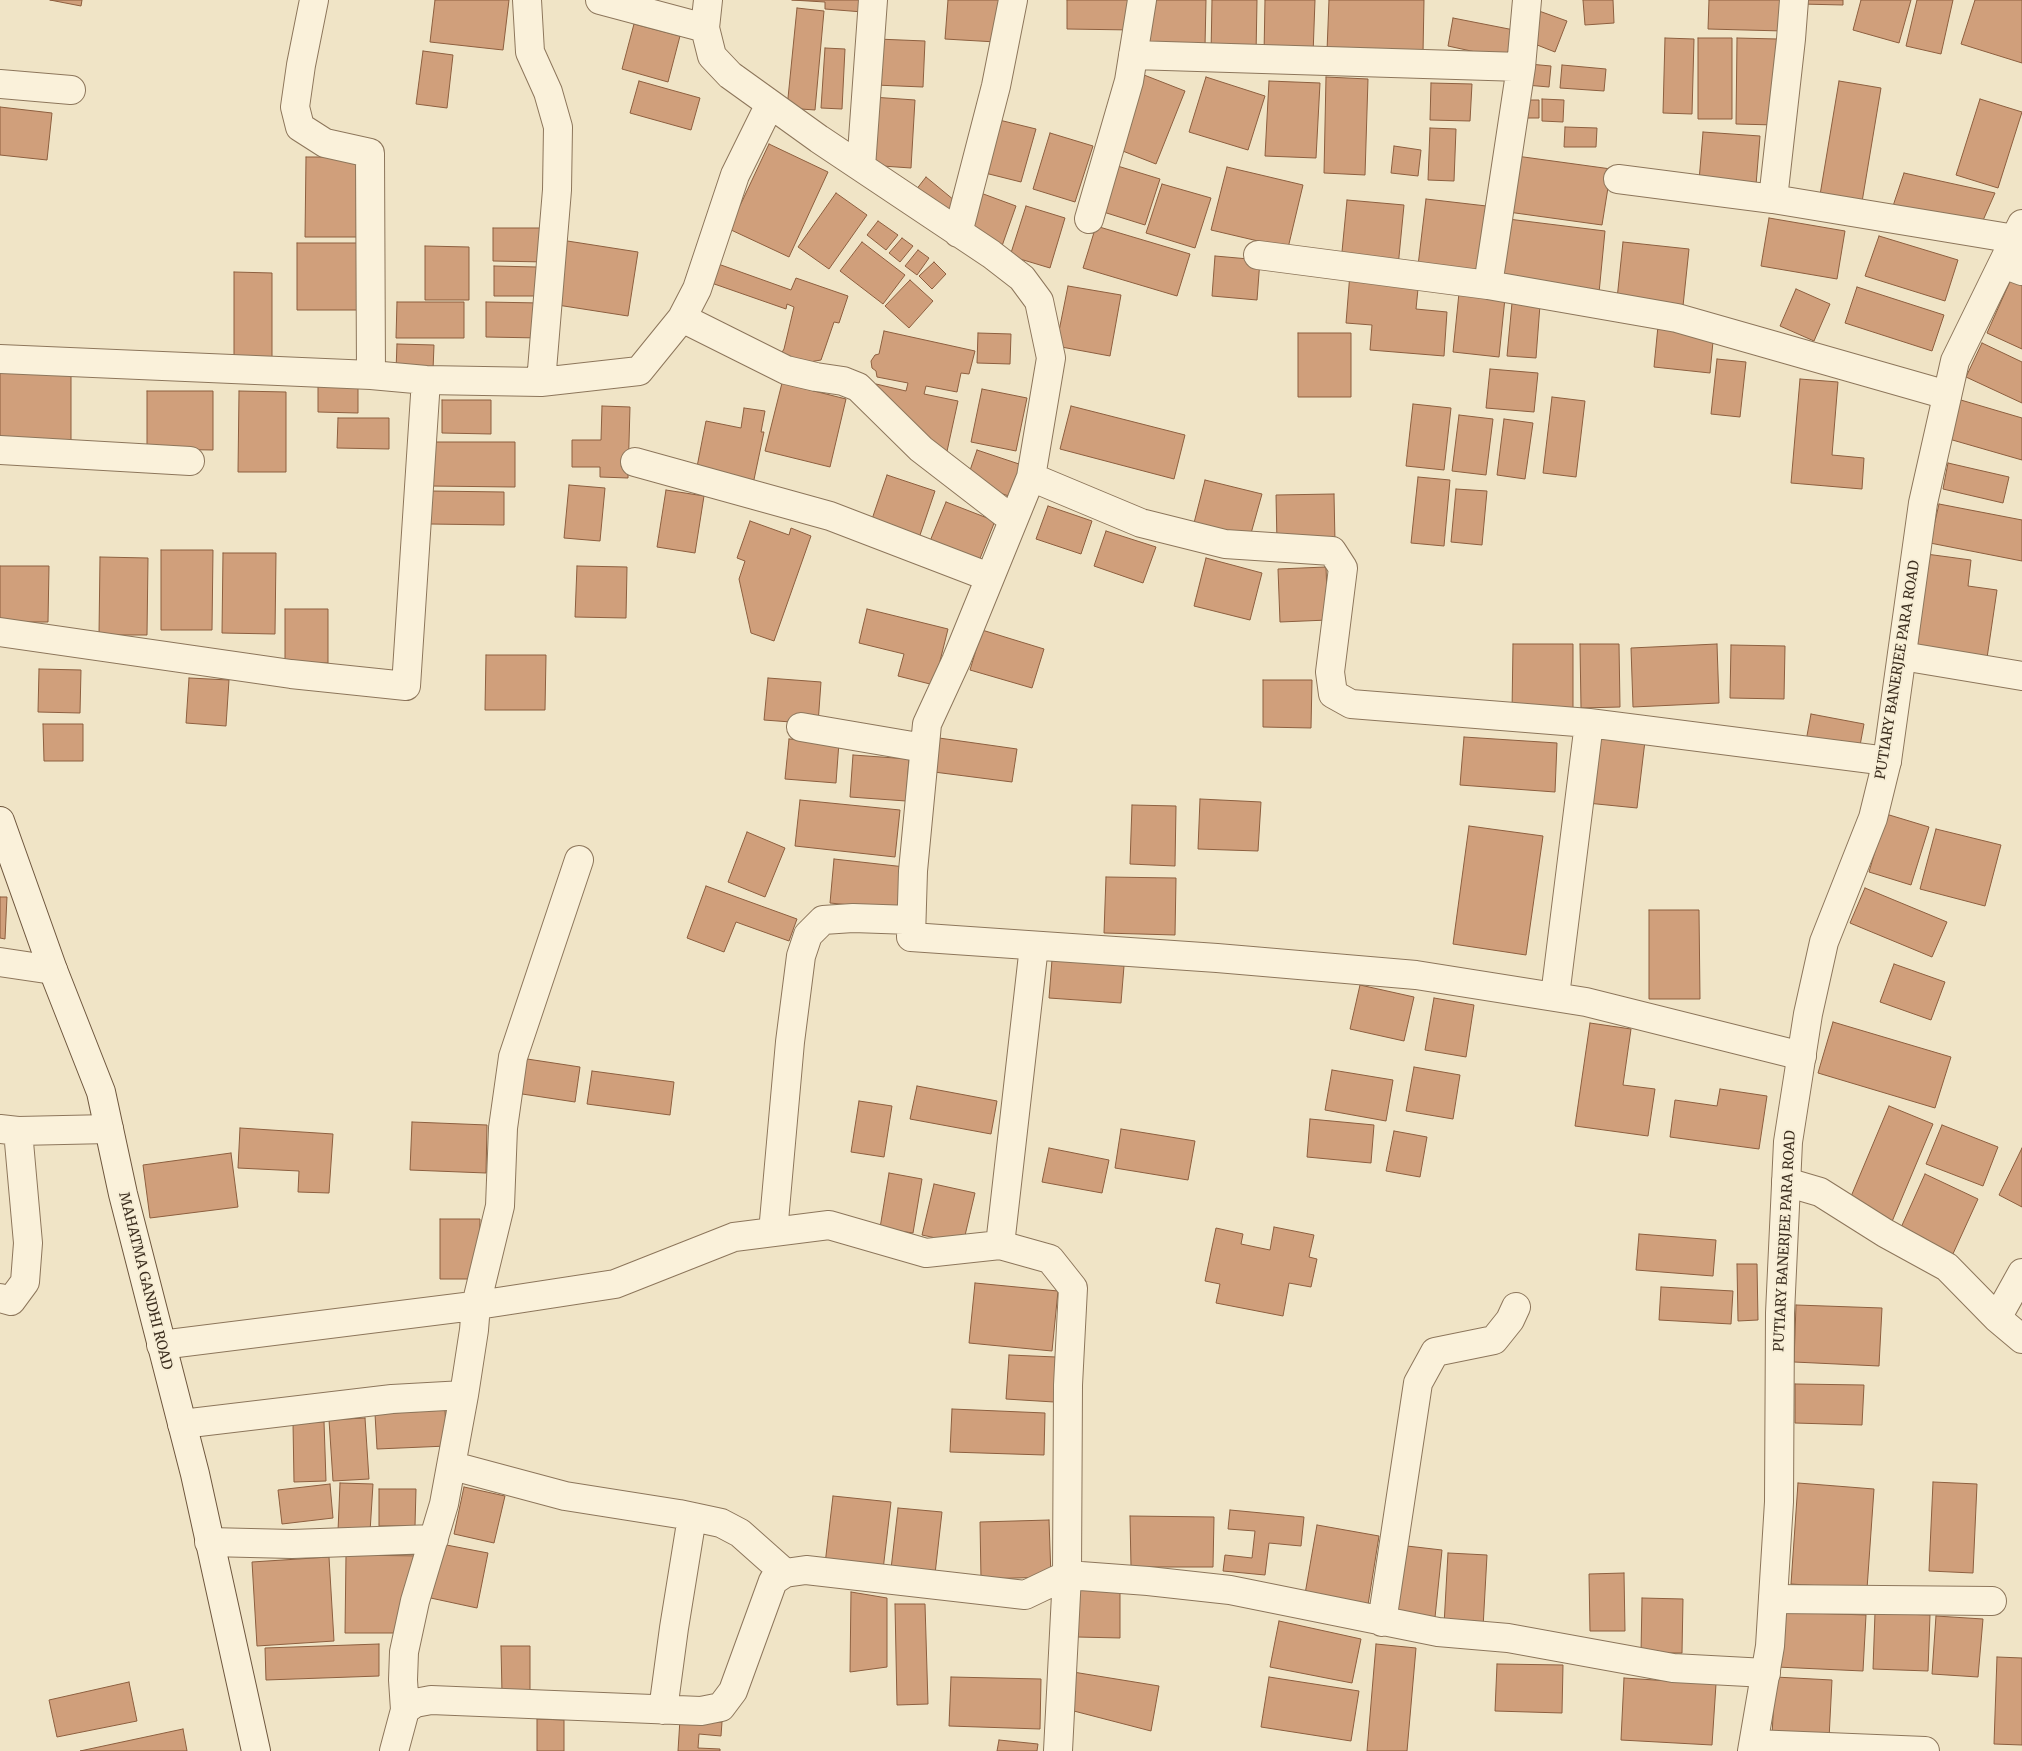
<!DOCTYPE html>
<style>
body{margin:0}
canvas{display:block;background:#f0e4c6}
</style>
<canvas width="2022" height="1751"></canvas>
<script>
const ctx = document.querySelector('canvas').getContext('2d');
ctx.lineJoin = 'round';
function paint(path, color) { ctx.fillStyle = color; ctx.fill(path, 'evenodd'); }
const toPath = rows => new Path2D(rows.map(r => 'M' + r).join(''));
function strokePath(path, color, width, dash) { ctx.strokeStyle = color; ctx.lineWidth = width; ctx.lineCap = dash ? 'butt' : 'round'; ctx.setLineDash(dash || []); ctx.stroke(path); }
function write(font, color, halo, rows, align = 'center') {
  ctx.font = font + ' Merriweather,serif'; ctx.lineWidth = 4; ctx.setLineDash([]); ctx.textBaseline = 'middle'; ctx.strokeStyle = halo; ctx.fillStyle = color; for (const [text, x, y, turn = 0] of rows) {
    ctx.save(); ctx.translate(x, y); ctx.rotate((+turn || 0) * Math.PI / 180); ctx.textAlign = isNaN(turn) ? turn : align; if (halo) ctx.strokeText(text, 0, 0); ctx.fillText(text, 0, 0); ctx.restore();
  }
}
const building = toPath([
 [50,0,82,0,81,6,50,0],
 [435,0,509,0,503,50,430,42,435,0],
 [792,0,871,0,863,12,825,9,825,2,792,0],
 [948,0,999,0,996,42,945,39,948,0],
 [1067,0,1133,0,1132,30,1067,29,1067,0],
 [1152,0,1206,0,1205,46,1147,45,1152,0],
 [1212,0,1257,0,1256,55,1211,54,1212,0],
 [1265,0,1315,0,1313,55,1264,54,1265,0],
 [1329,0,1424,0,1423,53,1327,51,1329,0],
 [1583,0,1613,0,1614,23,1585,25,1583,0],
 [1709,0,1784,0,1783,31,1708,29,1709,0],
 [1801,0,1843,0,1843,5,1801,4,1801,0],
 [1861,0,1911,0,1899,43,1853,30,1861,0],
 [1917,0,1953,0,1941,54,1906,46,1917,0],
 [1975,0,2022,0,2022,63,1961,44,1975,0],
 [797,8,824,11,815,110,787,108,797,8],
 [1539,11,1567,21,1555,52,1527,41,1539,11],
 [1453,18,1514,30,1508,59,1448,46,1453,18],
 [634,24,680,36,668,82,622,69,634,24],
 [1665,38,1694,39,1692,114,1663,113,1665,38],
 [1698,38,1732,38,1732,119,1698,119,1698,38],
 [1737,38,1777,39,1775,125,1736,124,1737,38],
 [877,39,925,41,923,87,875,85,877,39],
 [825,48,845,49,842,109,821,108,825,48],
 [423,51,453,55,447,108,416,104,423,51],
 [1529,64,1551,66,1549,87,1526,85,1529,64],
 [1562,65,1606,69,1604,91,1560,88,1562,65],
 [1144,75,1185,91,1156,164,1115,148,1144,75],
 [1206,77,1265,96,1248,150,1189,132,1206,77],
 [1326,77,1368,79,1365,175,1324,173,1326,77],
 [639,81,700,98,691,130,630,113,639,81],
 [1269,81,1320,83,1316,158,1265,156,1269,81],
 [1839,81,1881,88,1861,208,1819,201,1839,81],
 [1431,83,1472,84,1470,121,1430,120,1431,83],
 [872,97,915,100,911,168,868,165,872,97],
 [1542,99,1564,100,1563,122,1542,121,1542,99],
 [1980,99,2022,112,1998,188,1956,175,1980,99],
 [1519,100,1539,100,1539,118,1519,118,1519,100],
 [0,107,52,113,47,160,0,155,0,107],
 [991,118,1036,129,1021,182,977,171,991,118],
 [1565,127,1597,128,1596,147,1564,147,1565,127],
 [1430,128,1456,129,1454,181,1428,180,1430,128],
 [1703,132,1760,136,1756,185,1699,181,1703,132],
 [1050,133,1093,146,1075,202,1033,189,1050,133],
 [769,144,828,172,789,257,729,229,769,144],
 [1394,146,1421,150,1418,176,1391,173,1394,146],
 [1509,155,1611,169,1602,225,1501,211,1509,155],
 [306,157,360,157,360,237,305,237,306,157],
 [1111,164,1160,179,1145,225,1097,210,1111,164],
 [1227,167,1303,185,1288,248,1211,230,1227,167],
 [1904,173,1995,193,1981,225,1892,209,1904,173],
 [926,177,960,205,946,222,912,195,926,177],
 [1162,184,1211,198,1195,248,1146,233,1162,184],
 [978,192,1016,206,1002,246,984,239,969,218,978,192],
 [836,193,867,215,829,269,798,247,836,193],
 [1426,199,1495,207,1486,283,1417,274,1426,199],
 [1347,200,1404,205,1398,267,1341,262,1347,200],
 [1026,206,1065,218,1050,268,1010,256,1026,206],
 [1500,218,1605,231,1599,293,1493,280,1500,218],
 [1769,218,1845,231,1837,279,1761,266,1769,218],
 [878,221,898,235,886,250,867,235,878,221],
 [1096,226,1190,254,1177,296,1083,268,1096,226],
 [493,228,546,228,546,262,493,261,493,228],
 [1879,236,1958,260,1945,301,1865,276,1879,236],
 [902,238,913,246,900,262,889,253,902,238],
 [561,240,638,252,628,316,551,304,561,240],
 [862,242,905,275,883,304,840,271,862,242],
 [1623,242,1689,249,1683,306,1617,299,1623,242],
 [297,243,360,243,359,310,297,310,297,243],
 [425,246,469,247,469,300,425,300,425,246],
 [918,250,929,258,917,275,905,266,918,250],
 [1215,256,1260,260,1257,300,1212,296,1215,256],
 [707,260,791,290,796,278,848,296,839,323,834,322,821,360,804,363,781,354,784,349,794,307,787,304,786,309,700,279,707,260],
 [934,262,946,274,932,289,919,276,934,262],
 [494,266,537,267,537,296,494,296,494,266],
 [234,272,272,273,272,359,234,359,234,272],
 [1350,273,1419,279,1416,309,1447,312,1444,356,1370,350,1372,325,1346,323,1350,273],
 [2012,277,2022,281,2022,349,1987,333,2012,277],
 [910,280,933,301,909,328,885,306,910,280],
 [1068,286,1121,295,1110,356,1056,346,1068,286],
 [1857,287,1944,315,1932,351,1845,323,1857,287],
 [1796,289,1830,304,1814,341,1780,326,1796,289],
 [1459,293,1505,298,1499,357,1453,352,1459,293],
 [397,302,464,302,464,338,396,338,397,302],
 [486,302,540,303,540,338,486,337,486,302],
 [1512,303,1540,305,1536,358,1507,356,1512,303],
 [1658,326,1714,331,1710,373,1654,367,1658,326],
 [884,331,975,351,969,374,961,373,957,392,926,386,924,394,958,401,944,465,873,397,876,384,906,391,908,383,877,377,876,371,872,368,871,361,875,355,879,354,884,331],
 [978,333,1011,334,1010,364,977,363,978,333],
 [1298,333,1351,333,1351,397,1298,397,1298,333],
 [1982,343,2022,362,2022,403,1966,377,1982,343],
 [397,344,434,345,433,370,396,370,397,344],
 [1717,359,1746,362,1740,417,1711,414,1717,359],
 [1490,369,1538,373,1534,412,1486,408,1490,369],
 [0,370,71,371,71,442,0,441,0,370],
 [318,379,358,379,358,413,318,412,318,379],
 [1800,379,1838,382,1832,455,1864,458,1862,489,1791,483,1800,379],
 [782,383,846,399,830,467,765,451,782,383],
 [982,389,1027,398,1016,451,971,442,982,389],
 [147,391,213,391,213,450,147,449,147,391],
 [239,391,286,392,286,472,238,472,239,391],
 [1552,397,1585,401,1576,477,1543,473,1552,397],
 [1954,398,2022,418,2022,460,1942,437,1954,398],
 [442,400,491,400,491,434,442,433,442,400],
 [1413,404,1451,408,1444,470,1406,466,1413,404],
 [602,406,630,407,628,478,600,477,600,467,572,467,572,440,601,440,602,406],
 [1071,406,1185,435,1174,479,1060,449,1071,406],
 [744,408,765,411,761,432,764,432,752,489,695,477,706,421,741,428,744,408],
 [1459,415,1493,419,1486,475,1452,471,1459,415],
 [338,418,389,418,389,449,337,448,338,418],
 [1504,419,1533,423,1525,479,1497,475,1504,419],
 [430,442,515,442,515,487,430,486,430,442],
 [977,450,1028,467,1018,499,966,482,977,450],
 [1948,463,2009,477,2003,503,1943,489,1948,463],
 [887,475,935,491,918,541,870,525,887,475],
 [1418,477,1450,480,1444,546,1411,543,1418,477],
 [1205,480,1262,494,1250,537,1194,523,1205,480],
 [569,485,605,488,600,541,564,538,569,485],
 [1456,489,1487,491,1482,545,1451,542,1456,489],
 [666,490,704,496,695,553,657,547,666,490],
 [430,491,504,492,504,525,430,524,430,491],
 [1334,494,1335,542,1277,543,1276,495,1334,494],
 [946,502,995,521,977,566,928,546,946,502],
 [1939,504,2022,520,2022,561,1930,543,1939,504],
 [1048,506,1092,521,1081,554,1036,539,1048,506],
 [750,521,789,535,791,528,811,536,774,641,751,633,739,579,745,561,737,558,750,521],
 [1106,531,1156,547,1143,583,1094,566,1106,531],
 [161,550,213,550,212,630,161,630,161,550],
 [223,553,276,553,275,634,222,633,223,553],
 [1926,554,1971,560,1968,586,1997,590,1987,658,1913,648,1926,554],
 [100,557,148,558,147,635,99,635,100,557],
 [1206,558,1262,573,1250,620,1194,606,1206,558],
 [0,566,49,566,48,622,0,622,0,566],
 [577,566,627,567,626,618,575,617,577,566],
 [1326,567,1328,620,1280,622,1278,569,1326,567],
 [285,609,328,609,328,663,285,663,285,609],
 [867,609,948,629,934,685,898,676,904,654,859,643,867,609],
 [982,630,1044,649,1032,688,970,670,982,630],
 [1513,644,1573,644,1573,713,1512,712,1513,644],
 [1580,644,1619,644,1620,707,1581,708,1580,644],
 [1717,644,1719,703,1633,707,1631,648,1717,644],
 [1731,645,1785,646,1784,699,1730,698,1731,645],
 [486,655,546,655,545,710,485,710,486,655],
 [39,669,81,670,80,713,38,712,39,669],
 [189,678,229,680,226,726,186,723,189,678],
 [768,678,821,682,818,724,764,720,768,678],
 [1263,680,1312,680,1311,728,1263,727,1263,680],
 [1811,714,1864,724,1859,751,1806,741,1811,714],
 [43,724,83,724,83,761,44,761,43,724],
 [1594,736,1645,741,1637,808,1587,803,1594,736],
 [1464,737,1557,743,1555,792,1460,785,1464,737],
 [939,738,1017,749,1012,782,934,772,939,738],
 [789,739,839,742,836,783,785,779,789,739],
 [853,755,909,759,906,801,850,797,853,755],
 [1200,799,1261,802,1258,851,1198,849,1200,799],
 [800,800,900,810,895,857,795,846,800,800],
 [1132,805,1176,806,1175,866,1130,864,1132,805],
 [1886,814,1929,827,1911,885,1869,872,1886,814],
 [1469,826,1543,836,1526,955,1453,944,1469,826],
 [1936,829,2001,845,1985,906,1920,889,1936,829],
 [747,832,785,848,765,897,728,882,747,832],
 [834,859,905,867,900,910,830,903,834,859],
 [1106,877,1176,878,1175,935,1104,933,1106,877],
 [706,886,797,919,789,941,736,922,724,952,687,938,706,886],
 [1865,888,1947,922,1932,957,1850,923,1865,888],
 [0,897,7,897,5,939,0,938,0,897],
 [1649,910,1699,910,1700,999,1649,999,1649,910],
 [1052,960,1124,966,1121,1003,1049,998,1052,960],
 [1894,964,1945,982,1931,1020,1880,1002,1894,964],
 [1360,985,1414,997,1404,1041,1350,1029,1360,985],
 [1434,998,1474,1005,1466,1057,1425,1050,1434,998],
 [1833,1022,1951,1057,1935,1108,1818,1073,1833,1022],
 [1590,1023,1631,1029,1623,1085,1655,1089,1648,1136,1575,1126,1590,1023],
 [514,1057,580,1067,575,1102,509,1092,514,1057],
 [1414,1067,1460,1075,1453,1119,1406,1111,1414,1067],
 [1332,1070,1393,1080,1386,1121,1325,1110,1332,1070],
 [592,1071,674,1082,670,1115,587,1104,592,1071],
 [917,1086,997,1101,991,1134,910,1119,917,1086],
 [1720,1089,1767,1096,1759,1149,1670,1137,1675,1100,1717,1106,1720,1089],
 [859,1101,892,1106,884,1157,851,1152,859,1101],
 [1889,1106,1933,1124,1891,1224,1847,1206,1889,1106],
 [1310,1119,1374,1125,1371,1163,1307,1157,1310,1119],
 [412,1122,487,1125,486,1173,410,1170,412,1122],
 [1942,1125,1998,1147,1983,1186,1926,1164,1942,1125],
 [240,1128,333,1134,329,1193,298,1192,299,1171,238,1168,240,1128],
 [1121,1129,1195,1141,1188,1180,1115,1168,1121,1129],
 [1394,1131,1427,1137,1420,1177,1386,1171,1394,1131],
 [1049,1148,1109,1160,1102,1193,1042,1182,1049,1148],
 [2022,1148,2022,1207,1999,1195,2022,1148],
 [231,1153,238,1207,150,1218,143,1165,231,1153],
 [889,1173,922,1179,913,1233,880,1228,889,1173],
 [1925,1174,1978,1199,1952,1256,1899,1232,1925,1174],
 [934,1184,975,1193,963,1244,922,1235,934,1184],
 [440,1219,480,1219,479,1279,440,1279,440,1219],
 [1274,1227,1314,1235,1309,1257,1317,1259,1311,1287,1289,1283,1283,1316,1216,1303,1220,1284,1205,1281,1216,1228,1243,1234,1241,1244,1270,1250,1274,1227],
 [1639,1234,1716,1240,1713,1276,1636,1270,1639,1234],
 [1737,1264,1757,1264,1758,1320,1738,1321,1737,1264],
 [975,1283,1058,1291,1052,1351,969,1343,975,1283],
 [1661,1287,1733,1291,1731,1324,1659,1320,1661,1287],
 [1796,1305,1882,1308,1879,1366,1794,1362,1796,1305],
 [1009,1355,1056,1357,1054,1402,1006,1399,1009,1355],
 [1795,1384,1864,1385,1862,1425,1795,1423,1795,1384],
 [952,1409,1045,1413,1044,1455,950,1452,952,1409],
 [445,1410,447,1446,377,1449,375,1414,445,1410],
 [365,1418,369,1479,333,1481,329,1420,365,1418],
 [324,1422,326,1481,294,1482,293,1423,324,1422],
 [1933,1482,1977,1484,1973,1573,1929,1571,1933,1482],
 [340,1483,373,1484,370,1532,338,1531,340,1483],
 [1798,1483,1874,1489,1867,1589,1791,1584,1798,1483],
 [330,1484,333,1518,282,1524,278,1490,330,1484],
 [464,1487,505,1496,494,1543,454,1534,464,1487],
 [379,1489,416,1489,415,1526,379,1526,379,1489],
 [833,1496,891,1502,883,1570,825,1564,833,1496],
 [898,1508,942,1512,935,1574,891,1569,898,1508],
 [1230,1510,1304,1517,1301,1546,1269,1543,1265,1575,1223,1571,1225,1555,1252,1558,1255,1531,1228,1529,1230,1510],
 [1130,1516,1214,1517,1213,1567,1131,1567,1130,1516],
 [1049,1520,1051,1577,981,1579,980,1522,1049,1520],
 [1317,1525,1379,1536,1368,1605,1305,1594,1317,1525],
 [436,1543,488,1553,477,1608,426,1597,436,1543],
 [1398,1545,1442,1550,1434,1627,1390,1622,1398,1545],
 [1448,1553,1487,1555,1483,1628,1444,1625,1448,1553],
 [346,1555,425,1556,404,1633,345,1633,346,1555],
 [329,1557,334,1641,257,1646,252,1562,329,1557],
 [1624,1573,1625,1631,1590,1631,1589,1574,1624,1573],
 [1078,1587,1120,1588,1120,1638,1077,1637,1078,1587],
 [851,1592,887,1598,887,1667,850,1672,851,1592],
 [1642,1598,1683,1599,1682,1653,1641,1653,1642,1598],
 [895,1604,925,1604,928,1704,897,1705,895,1604],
 [1779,1612,1866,1615,1863,1671,1777,1667,1779,1612],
 [1875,1613,1930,1615,1928,1671,1873,1669,1875,1613],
 [1936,1616,1983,1619,1978,1677,1932,1674,1936,1616],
 [1279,1621,1361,1639,1352,1683,1270,1667,1279,1621],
 [379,1644,379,1676,266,1680,265,1648,379,1644],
 [1376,1644,1416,1648,1407,1751,1367,1751,1376,1644],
 [501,1646,530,1646,530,1694,502,1694,501,1646],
 [1997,1657,2022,1658,2022,1745,1994,1744,1997,1657],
 [1497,1664,1563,1665,1562,1713,1495,1711,1497,1664],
 [1073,1672,1159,1686,1151,1731,1070,1710,1073,1672],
 [951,1677,1041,1679,1040,1729,949,1726,951,1677],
 [1269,1677,1359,1691,1351,1741,1261,1727,1269,1677],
 [1775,1677,1832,1680,1829,1739,1772,1736,1775,1677],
 [1624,1678,1716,1684,1712,1745,1621,1740,1624,1678],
 [129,1682,137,1721,57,1737,49,1700,129,1682],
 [537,1719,564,1720,564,1751,537,1751,537,1719],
 [680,1719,722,1722,721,1736,699,1734,698,1748,720,1749,720,1751,678,1751,680,1719],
 [183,1729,187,1751,80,1751,183,1729],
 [999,1740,1038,1744,1037,1751,997,1751,999,1740]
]);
const minor = toPath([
 [314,0,301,65,295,107,300,127,325,143,370,153,371,375],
 [527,0,530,52,548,92,558,127,557,190,541,382],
 [600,0,705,28],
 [708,0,705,28,712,56,730,75,819,139,991,254,1022,278,1039,301,1051,358,1031,477,956,661,927,724,913,871,911,937,1217,958,1416,975,1586,1002,1802,1056],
 [1133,55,1521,67],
 [0,84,71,90],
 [861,167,873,0],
 [1618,179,1773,199,2015,239],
 [1773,199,1791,39,1794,0],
 [1089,219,1129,81,1142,0],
 [958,233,996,86,1013,0],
 [1258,255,1488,285,1677,318,1947,395],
 [2003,264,2022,271],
 [1488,285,1521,67,1527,0],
 [682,318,786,370,816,377,843,381,858,387,921,449,1013,520],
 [0,359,371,375,426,380,541,382,639,371,682,318,697,289,735,175,770,104],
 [0,450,190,461],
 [635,462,830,516,989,577],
 [1031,477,1141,523,1225,544,1332,551,1343,568,1330,672,1333,694,1351,704,1589,723,1887,761],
 [0,632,291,674,406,686,426,380],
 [1902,656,2022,676],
 [801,727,924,748],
 [0,962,53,970],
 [1555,996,1589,723],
 [0,1129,18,1131,109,1129],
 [1786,1182,1820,1192,1885,1233,1947,1267,1997,1318,2022,1339],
 [773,1232,790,1042,801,956,808,935,823,920,853,918,911,920],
 [1000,1245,1050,1259,1073,1288,1068,1385,1067,1575,1058,1751],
 [0,1298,11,1301,25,1282,28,1243,18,1131],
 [1997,1318,2022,1273],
 [161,1345,465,1307,615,1284,734,1237,829,1225,926,1253,1000,1245,1034,946],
 [182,1424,392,1399,464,1395],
 [453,1466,565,1496,679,1514,721,1523,740,1533,785,1573],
 [209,1542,292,1544,434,1539],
 [1773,1599,1992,1601],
 [1382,1622,1418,1383,1435,1352,1494,1340,1510,1320,1516,1307],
 [405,1710,403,1680,404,1652,415,1601,444,1504,464,1395,474,1330,476,1305,500,1206,503,1128,513,1057,579,860],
 [663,1710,674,1628,692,1517],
 [1754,1744,1925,1751],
 [394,1751,405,1710,415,1703,431,1700,701,1711,721,1707,733,1691,773,1581,785,1573,806,1570,1025,1595,1067,1575,1148,1581,1230,1590,1438,1632,1508,1638,1673,1668,1766,1673]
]);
const tertiary = toPath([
 [1752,1751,1770,1646,1779,1502,1780,1313,1788,1142,1808,1014,1824,942,1873,818,1887,761,1923,503,1955,361,2022,224]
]);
const secondary = toPath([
 [0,821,53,970,101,1092,123,1194,195,1474,256,1751]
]);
const streetNames = [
 ["PUTIARY BANERJEE PARA ROAD",1898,670,-81],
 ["PUTIARY BANERJEE PARA ROAD",1785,1241,-87],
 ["MAHATMA GANDHI ROAD",145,1281,76]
];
paint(building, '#d09f7b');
strokePath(building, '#8d5f3f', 1);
strokePath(minor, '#8d765b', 30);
strokePath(tertiary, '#8d765b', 30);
strokePath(secondary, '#6f573e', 30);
strokePath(minor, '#faf1da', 28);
strokePath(tertiary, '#faf1da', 28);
strokePath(secondary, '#faf1da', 28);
write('14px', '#3c2e1f', '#f7eed6', streetNames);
</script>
